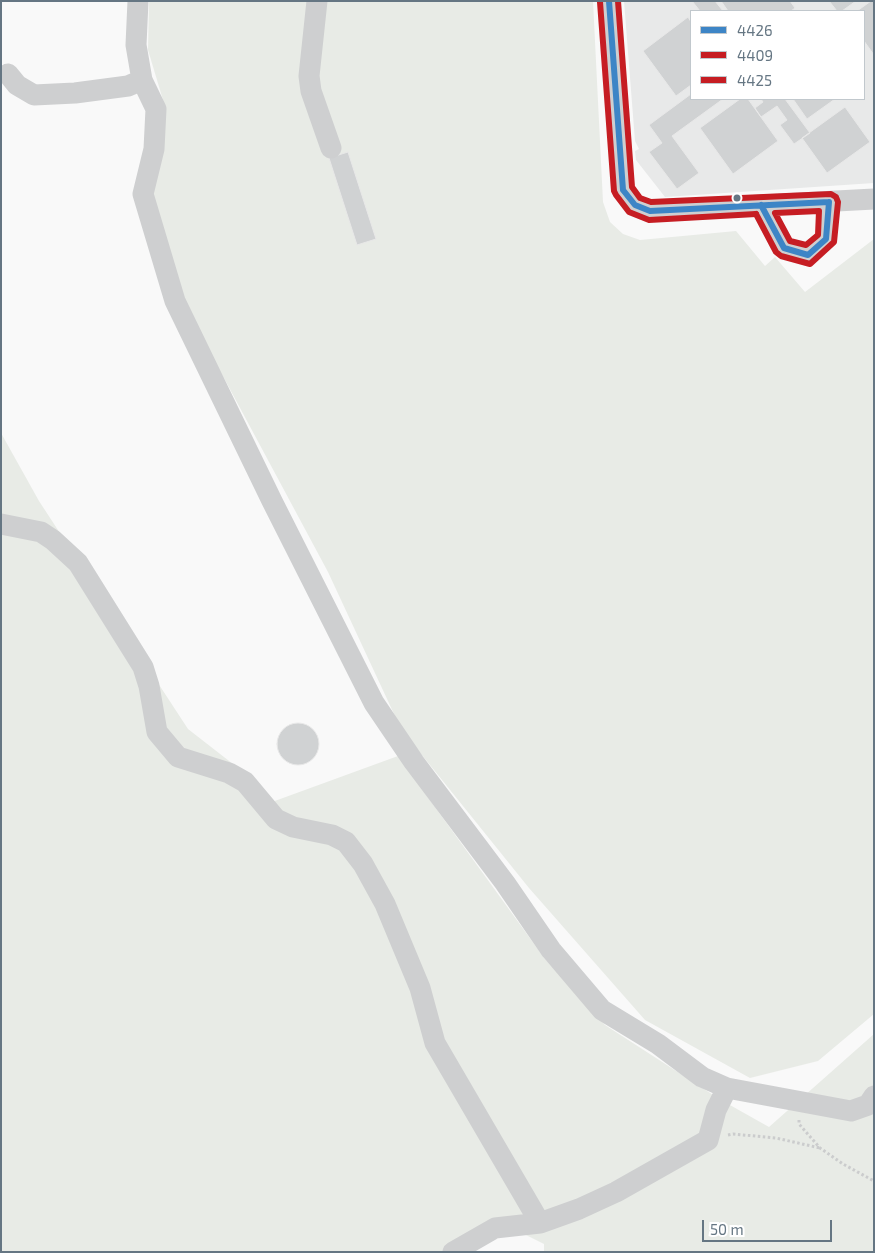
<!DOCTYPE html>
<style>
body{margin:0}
#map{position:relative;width:875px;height:1253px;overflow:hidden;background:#f9f9f9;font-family:"Exo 2",sans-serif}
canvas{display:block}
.frame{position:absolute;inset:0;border:2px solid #657683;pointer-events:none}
.legend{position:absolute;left:690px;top:10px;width:175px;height:90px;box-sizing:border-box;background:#fff;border:1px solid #c1c8cd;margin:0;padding:6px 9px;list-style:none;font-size:15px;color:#657683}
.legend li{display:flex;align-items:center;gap:10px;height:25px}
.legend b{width:25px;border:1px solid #c1c8cd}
.scale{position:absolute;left:702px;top:1220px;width:130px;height:22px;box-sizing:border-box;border:2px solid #657683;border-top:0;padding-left:6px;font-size:15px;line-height:18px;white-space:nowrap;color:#657683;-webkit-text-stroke:4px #fff;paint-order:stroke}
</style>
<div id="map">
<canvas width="875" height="1253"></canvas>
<div class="frame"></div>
<ul class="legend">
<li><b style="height:6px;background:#3d85c6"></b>4426</li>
<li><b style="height:6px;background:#c61d23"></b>4409</li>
<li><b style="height:6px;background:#c61d23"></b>4425</li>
</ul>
<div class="scale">50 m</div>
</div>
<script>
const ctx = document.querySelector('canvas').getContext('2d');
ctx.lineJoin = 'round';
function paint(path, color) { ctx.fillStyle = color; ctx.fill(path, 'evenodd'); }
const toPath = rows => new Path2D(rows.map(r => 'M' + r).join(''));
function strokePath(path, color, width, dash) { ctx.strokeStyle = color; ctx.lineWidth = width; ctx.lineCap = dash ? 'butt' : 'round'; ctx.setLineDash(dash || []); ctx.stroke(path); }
const built = toPath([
 [624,1,874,1,874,183,665,197,636,160,635,151,639,149,635,141],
 [691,11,864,11,864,99,691,99]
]);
const green = toPath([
 [149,1,593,1,603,202,610,222,623,234,640,240,736,231,765,266,775,257,805,292,874,239,874,1014,818,1061,750,1078,645,1020,529,888,401,729,328,572,210,352,173,276,151,195,166,110,148,50],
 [1,433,39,501,188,729,233,764,272,802,398,756,545,959,605,1025,721,1100,769,1127,874,1034,874,1252,544,1252,544,1244,520,1232,490,1240,465,1252,1,1252]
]);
const building = toPath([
 [692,1,715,1,723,11,700,11,692,1],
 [721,1,790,1,795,8,791,11,728,11,721,1],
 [829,1,856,1,842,11,837,11,829,1],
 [871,1,874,1,874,55,864,41,864,11,857,11,871,1],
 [688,17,691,22,691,85,676,96,643,51,688,17],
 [691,94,691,99,723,99,672,136,699,173,677,189,649,152,662,143,649,125,691,94],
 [740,99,748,99,778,141,733,174,700,128,740,99],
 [761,99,785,99,810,133,794,144,780,125,787,120,777,106,761,117,755,108,763,102,761,99],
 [793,99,835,99,807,119,793,99],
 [845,107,870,142,827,173,802,138,845,107],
 [348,152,376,239,357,245,329,158,348,152],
 '277 744a21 21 0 1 1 42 0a21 21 0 1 1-42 0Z'
]);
const path = toPath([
 [799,1120,799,1124,820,1148,843,1164,874,1181],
 [728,1135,733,1134,776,1138,820,1148]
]);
const minor = toPath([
 [138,1,136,45,142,80,156,109,154,149,143,194,175,301,272,501,374,703,414,762,505,883,551,950,602,1010,658,1044,702,1077,727,1088,851,1111,868,1105,874,1096],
 [317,1,309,76,311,91,331,148],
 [609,1,623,190,635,205,650,211,874,199],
 [8,74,17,85,34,95,75,93,128,86,142,80],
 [761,205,784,248,808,255,826,239,829,202],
 [1,524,41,532,53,540,78,563,143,667,149,686,157,732,178,757,229,773,245,782,276,819,293,827,332,835,346,842,363,864,385,904,420,988,435,1043,540,1223],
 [453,1252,495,1228,540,1223,579,1209,616,1192,708,1140,716,1110,727,1088]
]);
const bus1 = toPath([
 [609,1,623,190,635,205,650,211,829,202],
 [761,205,784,248,808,255,826,239,829,202]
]);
const bus2 = toPath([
 [600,2,614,191,616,195,629,212,649,220,756,214],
 [819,211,818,235,806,245,790,241,775,213,819,211]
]);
const bus3 = toPath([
 [618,1,632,187,640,198,651,202,831,194,836,197,838,202,834,242,810,264,781,256,776,252,756,214]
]);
const markers = [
 [737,198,4.5,"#657683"]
];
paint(built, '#e8e9e9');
paint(green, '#e8ebe6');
paint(building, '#d0d2d3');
strokePath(building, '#e8e8e8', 1);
strokePath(path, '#cbcccd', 3, [2.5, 2.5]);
strokePath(minor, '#cecfd0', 21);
strokePath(bus1, '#3d85c6', 6);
strokePath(bus2, '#c61d23', 6);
strokePath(bus3, '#c61d23', 6);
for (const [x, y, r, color] of markers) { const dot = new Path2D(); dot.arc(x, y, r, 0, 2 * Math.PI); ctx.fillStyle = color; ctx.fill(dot); strokePath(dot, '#fff', 2); }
</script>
